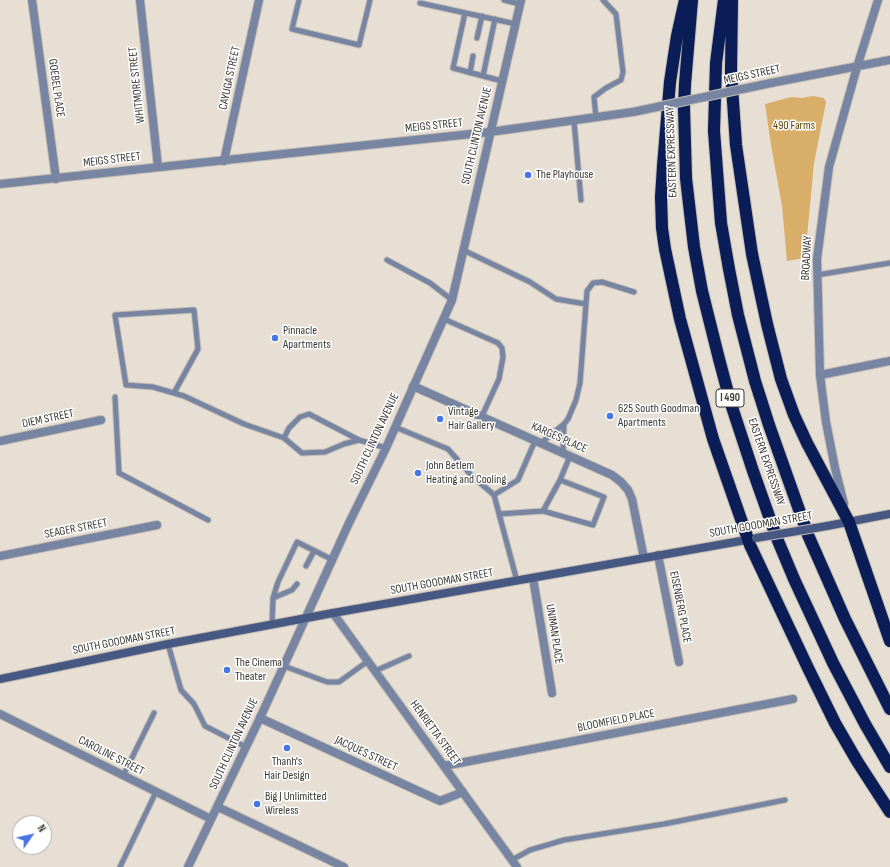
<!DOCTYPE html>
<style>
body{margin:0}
#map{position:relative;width:890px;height:867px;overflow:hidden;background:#e7dfd4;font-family:"Sofia Sans Condensed",sans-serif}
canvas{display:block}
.north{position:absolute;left:12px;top:815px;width:40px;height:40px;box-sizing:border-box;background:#fff;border:1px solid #b0afad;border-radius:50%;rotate:56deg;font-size:11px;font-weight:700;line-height:16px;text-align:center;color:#3a3732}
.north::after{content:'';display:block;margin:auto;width:14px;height:18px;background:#4874e6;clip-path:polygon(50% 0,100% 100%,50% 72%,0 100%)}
</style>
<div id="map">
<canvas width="890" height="867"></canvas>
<div class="north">N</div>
</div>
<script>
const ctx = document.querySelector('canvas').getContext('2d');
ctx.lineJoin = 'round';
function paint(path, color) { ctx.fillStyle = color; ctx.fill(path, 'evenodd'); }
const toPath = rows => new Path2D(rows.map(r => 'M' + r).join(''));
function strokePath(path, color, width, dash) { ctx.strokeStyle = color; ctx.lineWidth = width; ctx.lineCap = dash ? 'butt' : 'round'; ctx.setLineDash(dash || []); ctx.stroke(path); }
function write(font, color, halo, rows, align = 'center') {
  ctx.font = font + ' "Sofia Sans Condensed",sans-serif'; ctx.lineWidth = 3; ctx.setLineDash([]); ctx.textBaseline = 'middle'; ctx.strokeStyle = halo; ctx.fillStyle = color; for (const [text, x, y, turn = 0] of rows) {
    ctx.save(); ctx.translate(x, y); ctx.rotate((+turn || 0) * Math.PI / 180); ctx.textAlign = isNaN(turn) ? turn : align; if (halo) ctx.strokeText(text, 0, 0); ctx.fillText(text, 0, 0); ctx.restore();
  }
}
const green = toPath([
 [813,96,824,98,826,102,814,163,805,258,787,261,782,206,771,145,765,104,791,97,802,98]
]);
const service = toPath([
 [299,0,292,29,359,45,370,0],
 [504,0,520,4],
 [420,3,516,24],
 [465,13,453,68,502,81],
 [477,38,482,16],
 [470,73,473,56],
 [483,76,495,19],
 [596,118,594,97,606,88,621,80,623,72,616,14,603,0],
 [574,121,581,200],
 [463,250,530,282,556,299,586,304,580,383,576,400,568,419,564,424,541,443],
 [387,260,430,283,452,300],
 [817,275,890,263],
 [586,304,587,291,593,283,602,282,634,292],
 [444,319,498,343,502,348,503,357,499,379,482,416],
 [174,393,198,349,194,310,115,315,126,385,153,387,184,396,244,424,284,438,302,453,325,452,344,444,359,440],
 [115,397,119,473,208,520],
 [395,427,448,449,471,475,494,495,517,581],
 [284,438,289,428,300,417,309,414,359,440,386,448],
 [563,453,564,424],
 [494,495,518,480,535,441],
 [543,511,593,525,604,497,560,480],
 [499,514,543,511,560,480,570,456],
 [306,566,314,551],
 [273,598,292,590,297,584],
 [272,625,273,598,278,582,297,542,333,560],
 [168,644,181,690,194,704,205,726,246,747],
 [284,666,327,682,339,682,368,661],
 [375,671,409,656],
 [123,776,154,713],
 [512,860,530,850,564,840,664,824,785,800],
 [120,867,156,792]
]);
const minor = toPath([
 [32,0,56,179],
 [140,0,158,167],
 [224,161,259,0],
 [820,375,890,361],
 [413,386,612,475,621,482,628,490,632,499,644,558],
 [0,441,101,420],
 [658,555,679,662],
 [0,556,157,525],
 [533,578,552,693],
 [333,613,517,867],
 [260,718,440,801,463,792],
 [444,766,793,699],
 [218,807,344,867]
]);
const tertiary = toPath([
 [771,83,890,60],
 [0,184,490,132,633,112],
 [844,504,835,468,826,422,820,375,817,259,829,167,857,67,878,0],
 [0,714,211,819],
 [188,867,260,718,349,523,386,448,452,300,521,0]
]);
const secondary = toPath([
 [827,526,890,514],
 [0,679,168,644,333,613,752,539]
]);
const motorway = toPath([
 [685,0,677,36,670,82,663,166,661,197,662,228,665,249,680,319,713,439,750,545,808,668,835,723,857,761,890,812],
 [692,0,685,84,684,108,686,178,694,247,702,291,719,359,731,404,753,471,776,536,794,579,833,663,865,724,890,767],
 [724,0,716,63,714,131,721,223,729,269,738,315,755,381,769,425,808,535,845,619,890,709],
 [732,0,731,72,736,145,752,254,767,324,781,379,794,415,807,443,849,522,890,641]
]);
const tertiaryBridge = toPath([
 [633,112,771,83]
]);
const secondaryBridge = toPath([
 [756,538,827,526]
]);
const markers = [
 [528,175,4,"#4874e6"],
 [275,338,4,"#4874e6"],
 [610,416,4,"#4874e6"],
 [440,419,4,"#4874e6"],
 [418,473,4,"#4874e6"],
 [227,670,4,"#4874e6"],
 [287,748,4,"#4874e6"],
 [257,804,4,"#4874e6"]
];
const shields = [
 [730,398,28]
];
const shieldNames = [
 ["I 490",730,398]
];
const streetNames = [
 ["MEIGS STREET",752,75,-12],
 ["CAYUGA STREET",230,78,-78],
 ["WHITMORE STREET",137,85,-96],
 ["GOEBEL PLACE",56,88,82],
 ["MEIGS STREET",434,126,-6],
 ["SOUTH CLINTON AVENUE",477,136,-77],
 ["EASTERN EXPRESSWAY",672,152,-92],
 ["MEIGS STREET",112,160,-7],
 ["BROADWAY",807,258,-87],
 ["DIEM STREET",48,419,-12],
 ["KARGES PLACE",559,438,24],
 ["SOUTH CLINTON AVENUE",375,439,-65],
 ["EASTERN EXPRESSWAY",766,462,71],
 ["SOUTH GOODMAN STREET",761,525,-10],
 ["SEAGER STREET",76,529,-11],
 ["SOUTH GOODMAN STREET",442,582,-10],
 ["EISENBERG PLACE",680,607,79],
 ["UNIMAN PLACE",554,634,81],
 ["SOUTH GOODMAN STREET",124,641,-11],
 ["BLOOMFIELD PLACE",616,721,-11],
 ["HENRIETTA STREET",435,733,54],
 ["SOUTH CLINTON AVENUE",234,744,-65],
 ["JACQUES STREET",366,754,25],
 ["CAROLINE STREET",111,756,27]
];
const parkNames = [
 ["490 Farms",794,126]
];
const poiNames = [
 ["The Playhouse",536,175],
 ["Pinnacle",283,331],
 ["Apartments",283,345],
 ["625 South Goodman",618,409],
 ["Apartments",618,423],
 ["Vintage",448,412],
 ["Hair Gallery",448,426],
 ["John Betlem",426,466],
 ["Heating and Cooling",426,480],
 ["The Cinema",235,663],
 ["Theater",235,677],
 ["Thanh's",287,762,"center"],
 ["Hair Design",287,776,"center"],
 ["Big J Unlimitted",265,797],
 ["Wireless",265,811]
];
paint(green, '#d8ae68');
strokePath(service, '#c4bdb4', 7);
strokePath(minor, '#c4bdb4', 10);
strokePath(tertiary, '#c4bdb4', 10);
strokePath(secondary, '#c4bdb4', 10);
strokePath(motorway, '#c4bdb4', 14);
strokePath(service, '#7785a2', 5);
strokePath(minor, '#7785a2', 8);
strokePath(tertiary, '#7785a2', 8);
strokePath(secondary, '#475982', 8);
strokePath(motorway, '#0b1d56', 12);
strokePath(tertiaryBridge, '#c4bdb4', 10, []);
strokePath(secondaryBridge, '#c4bdb4', 10, []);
strokePath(tertiaryBridge, '#7785a2', 8);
strokePath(secondaryBridge, '#475982', 8);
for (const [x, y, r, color] of markers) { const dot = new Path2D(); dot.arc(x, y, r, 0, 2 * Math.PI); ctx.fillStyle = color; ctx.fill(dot); strokePath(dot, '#fff', 1.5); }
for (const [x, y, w] of shields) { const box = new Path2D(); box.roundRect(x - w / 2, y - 9, w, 18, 3); ctx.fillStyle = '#fff'; ctx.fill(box); strokePath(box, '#3a3732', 1); }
write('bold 11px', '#3a3732', null, shieldNames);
write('12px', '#3a3732', '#fff', streetNames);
write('12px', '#5c3f01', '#fff', parkNames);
write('12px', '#3a3732', '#fff', poiNames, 'left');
</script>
